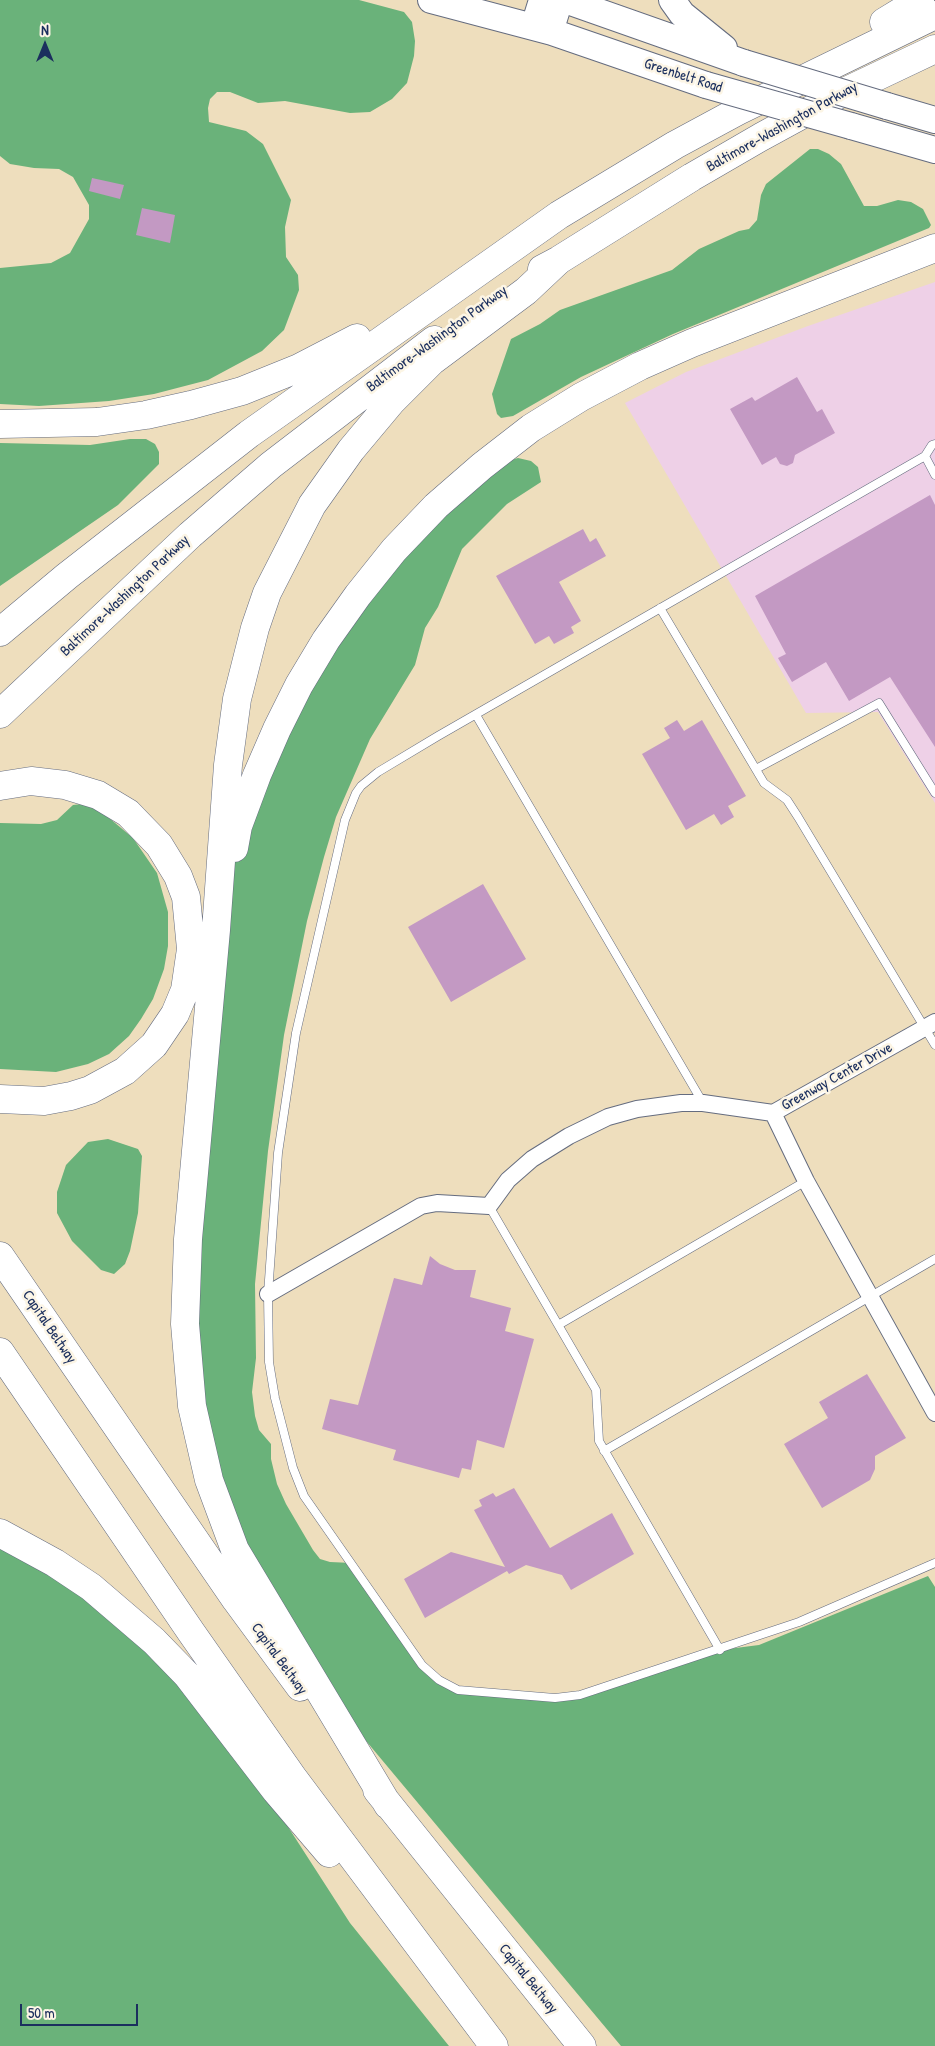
<!DOCTYPE html>
<style>
body{margin:0}
#map{position:relative;width:935px;height:2046px;overflow:hidden;background:#eedebd;font-family:"Patrick Hand",sans-serif}
canvas{display:block}
.north{position:absolute;left:20px;top:20px;width:50px;height:50px;-webkit-text-stroke:4px #fcf5e5;paint-order:stroke;rotate:0deg;font-size:14px;font-weight:700;line-height:20px;text-align:center;color:#1b2f5e}
.north::after{content:'';display:block;margin:auto;width:18px;height:22px;background:#1b2f5e;clip-path:polygon(50% 0,100% 100%,50% 72%,0 100%)}
.scale{position:absolute;left:20px;top:2004px;width:118px;height:22px;box-sizing:border-box;border:2px solid #1b2f5e;border-top:0;padding-left:6px;font-size:15px;line-height:18px;white-space:nowrap;color:#1b2f5e;-webkit-text-stroke:4px #fcf5e5;paint-order:stroke}
</style>
<div id="map">
<canvas width="935" height="2046"></canvas>
<div class="north">N</div>
<div class="scale">50 m</div>
</div>
<script>
const ctx = document.querySelector('canvas').getContext('2d');
ctx.lineJoin = 'round';
function paint(path, color) { ctx.fillStyle = color; ctx.fill(path, 'evenodd'); }
const toPath = rows => new Path2D(rows.map(r => 'M' + r).join(''));
function strokePath(path, color, width, dash) { ctx.strokeStyle = color; ctx.lineWidth = width; ctx.lineCap = dash ? 'butt' : 'round'; ctx.setLineDash(dash || []); ctx.stroke(path); }
function write(font, color, halo, rows, align = 'center') {
  ctx.font = font + ' "Patrick Hand",sans-serif'; ctx.lineWidth = 5; ctx.setLineDash([]); ctx.textBaseline = 'middle'; ctx.strokeStyle = halo; ctx.fillStyle = color; for (const [text, x, y, turn = 0] of rows) {
    ctx.save(); ctx.translate(x, y); ctx.rotate((+turn || 0) * Math.PI / 180); ctx.textAlign = isNaN(turn) ? turn : align; if (halo) ctx.strokeText(text, 0, 0); ctx.fillText(text, 0, 0); ctx.restore();
  }
}
const built = toPath([
 [935,282,935,803,878,712,806,713,625,403,686,372,808,326]
]);
const forest = toPath([
 [0,0,359,0,404,12,412,22,415,41,414,56,407,83,392,99,370,112,350,113,285,101,258,103,230,92,217,92,210,99,208,108,209,122,246,131,263,144,291,200,285,227,286,257,298,275,299,290,284,330,262,351,208,380,154,394,109,401,39,406,0,404,0,268,51,263,70,253,89,219,89,205,73,177,59,169,34,168,10,164,0,156],
 [810,149,818,149,829,154,841,164,864,206,877,206,898,200,911,202,923,209,931,225,929,228,673,334,581,377,513,416,501,418,497,414,492,394,511,339,540,324,560,310,672,270,699,249,739,231,749,229,757,220,761,195,766,184],
 [130,439,146,439,155,444,159,452,159,464,118,505,0,586,0,443,90,445],
 [518,458,531,461,538,467,541,482,507,504,462,549,438,607,425,628,415,665,370,739,336,817,324,857,307,921,284,1035,268,1151,255,1284,256,1358,252,1392,255,1416,259,1430,271,1444,271,1459,277,1484,286,1504,313,1550,320,1559,330,1562,352,1563,422,1665,447,1685,569,1697,720,1650,759,1645,928,1576,935,1587,935,2046,621,2046,316,1681,272,1612,192,1406,216,930,257,775,394,550,508,461],
 [82,804,102,812,133,838,157,873,168,912,168,946,164,969,153,999,141,1019,129,1036,109,1054,88,1064,56,1072,0,1069,0,823,41,824,57,820,73,805],
 [108,1139,138,1149,142,1156,138,1213,130,1251,125,1264,114,1274,101,1270,72,1241,57,1213,57,1192,66,1165,88,1142],
 [0,1547,86,1597,150,1651,272,1802,350,1923,449,2046,0,2046]
]);
const building = toPath([
 [92,178,124,185,120,199,89,191],
 [142,208,175,215,170,243,136,235],
 [797,377,817,412,822,409,835,433,795,455,793,463,787,466,780,464,776,457,762,465,730,409,752,397,755,401],
 [930,495,935,505,935,747,890,677,849,701,826,662,792,682,778,658,786,654,755,596],
 [583,529,590,542,596,538,606,556,559,582,581,621,571,627,574,633,554,644,549,636,535,644,496,576],
 [677,720,684,731,702,720,746,796,728,806,734,817,721,825,714,814,686,830,642,754,670,738,664,728],
 [483,884,526,959,451,1002,408,927],
 [430,1256,440,1264,455,1270,476,1270,470,1297,511,1308,505,1331,534,1339,504,1448,477,1440,471,1470,462,1468,459,1478,393,1460,396,1450,322,1429,330,1399,358,1405,394,1278,422,1285],
 [867,1374,906,1438,875,1456,875,1469,870,1480,822,1508,784,1444,828,1418,819,1402],
 [514,1488,550,1548,612,1513,634,1554,571,1590,562,1575,526,1565,509,1574,507,1571,425,1618,404,1579,451,1552,505,1567,474,1510,482,1506,479,1500,493,1493,496,1497]
]);
const lane = toPath([
 [925,456,932,445,935,444],
 [935,475,925,456,438,736,378,772,361,786,356,793,345,820,296,1033,278,1153,268,1294,269,1362,275,1398,293,1468,304,1496,422,1665,439,1680,458,1690,555,1698,580,1695,799,1622,935,1563],
 [660,608,764,783,787,800,798,817,935,1045],
 [476,715,703,1103],
 [756,769,879,703,935,793],
 [489,1206,596,1390,599,1441,720,1650],
 [560,1324,806,1181],
 [604,1451,935,1259]
]);
const street = toPath([
 [773,1113,806,1181,935,1413],
 [268,1294,421,1206,437,1203,489,1206,508,1180,532,1159,569,1136,608,1117,637,1109,681,1103,703,1103,773,1113,935,1022]
]);
const secondary = toPath([
 [532,26,540,0],
 [552,32,562,0]
]);
const primary = toPath([
 [431,0,552,32,706,85],
 [565,0,744,63],
 [672,0,682,14,724,48],
 [887,106,935,120],
 [851,126,935,150]
]);
const highway = toPath([
 [884,22,920,0],
 [542,269,559,260,692,177,761,137,838,95,935,49],
 [0,424,97,422,146,415,191,405,242,391,299,368,357,338],
 [0,632,67,576,249,434,559,215,675,145,738,111,935,15],
 [0,714,190,535,271,465,434,340],
 [0,786,31,781,65,785,98,795,128,813,159,845,178,876,186,897,191,949,185,990,175,1014,154,1045,125,1071,90,1090,71,1096,44,1101,0,1099],
 [234,848,238,826,257,775,277,729,299,685,326,640,358,595,394,550,436,506,482,466,531,428,581,397,640,366,692,343,935,248],
 [0,1256,236,1600,300,1687],
 [0,1352,191,1632,294,1779,494,2046],
 [0,1533,55,1563,91,1587,154,1641,187,1675,276,1791,329,1853],
 [377,1790,582,2046],
 [388,1805,235,1550,209,1480,192,1406,185,1324,188,1239,216,930,228,765,237,699,255,628,267,593,312,505,351,450,392,401,432,361,526,291,559,260]
]);
const primaryBridge = toPath([
 [744,63,887,106],
 [706,85,851,126]
]);
const streetNames = [
 ["Greenbelt Road",683,76,18],
 ["Baltimore-Washington Parkway",782,127,-29],
 ["Baltimore-Washington Parkway",437,339,-36],
 ["Baltimore-Washington Parkway",125,596,-43],
 ["Greenway Center Drive",837,1077,-29],
 ["Capital Beltway",49,1327,56],
 ["Capital Beltway",279,1659,54],
 ["Capital Beltway",528,1979,51]
];
paint(built, '#eed0e7');
paint(forest, '#6ab27a');
paint(building, '#c399c3');
strokePath(lane, '#656c7f', 9);
strokePath(street, '#656c7f', 18);
strokePath(secondary, '#656c7f', 24);
strokePath(primary, '#656c7f', 28);
strokePath(highway, '#656c7f', 29);
strokePath(lane, '#fff', 8);
strokePath(street, '#fff', 16);
strokePath(secondary, '#fff', 22);
strokePath(primary, '#fff', 26);
strokePath(highway, '#fff', 28);
strokePath(primaryBridge, '#656c7f', 28, []);
strokePath(primaryBridge, '#fff', 26);
write('15px', '#1b2f5e', '#fcf5e5', streetNames);
</script>
